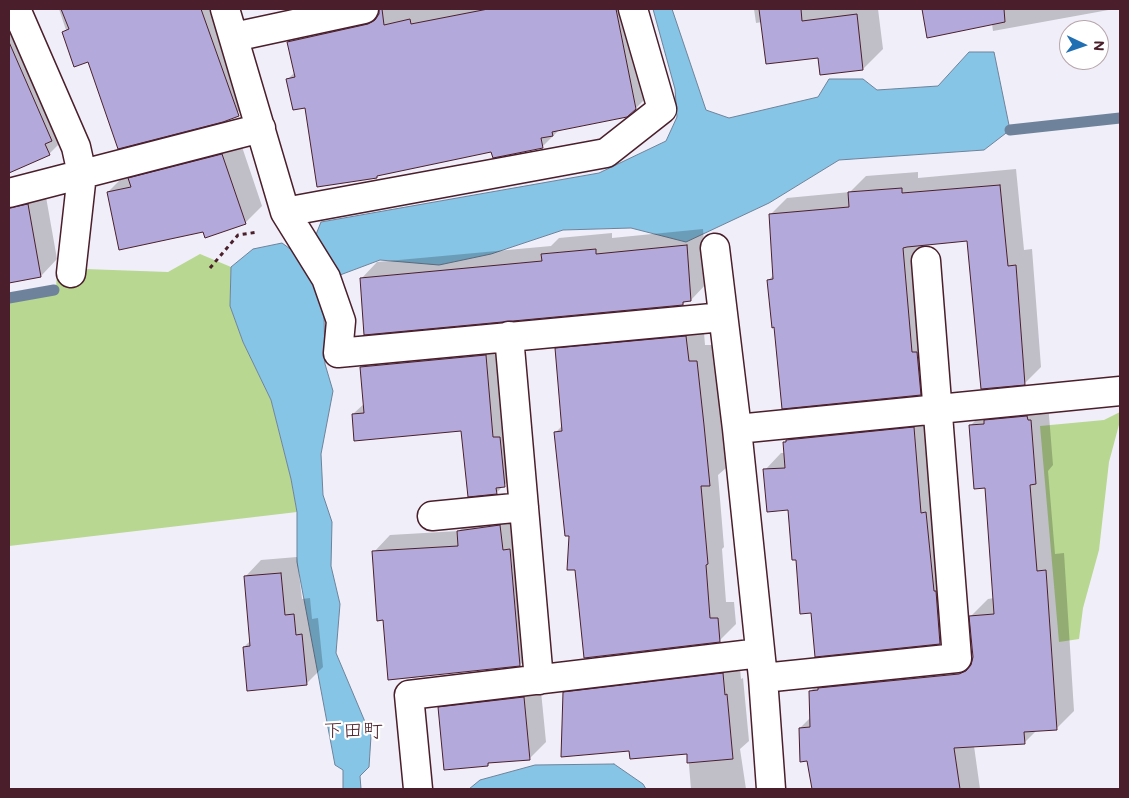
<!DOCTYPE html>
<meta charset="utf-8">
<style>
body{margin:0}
#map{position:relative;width:1129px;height:798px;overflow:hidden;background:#f0eef8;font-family:"Balsamiq Sans",sans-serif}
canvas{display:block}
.frame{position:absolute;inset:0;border:10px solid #4a1f2b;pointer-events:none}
.north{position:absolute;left:1059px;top:20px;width:50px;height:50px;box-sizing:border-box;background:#fff;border:1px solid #b7a5aa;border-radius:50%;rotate:93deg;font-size:14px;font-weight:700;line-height:20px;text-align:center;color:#4a1f2b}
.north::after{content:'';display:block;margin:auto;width:18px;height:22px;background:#1f6fb2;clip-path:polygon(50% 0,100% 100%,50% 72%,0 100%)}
</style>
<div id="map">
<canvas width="1129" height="798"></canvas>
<div class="frame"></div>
<div class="north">N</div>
</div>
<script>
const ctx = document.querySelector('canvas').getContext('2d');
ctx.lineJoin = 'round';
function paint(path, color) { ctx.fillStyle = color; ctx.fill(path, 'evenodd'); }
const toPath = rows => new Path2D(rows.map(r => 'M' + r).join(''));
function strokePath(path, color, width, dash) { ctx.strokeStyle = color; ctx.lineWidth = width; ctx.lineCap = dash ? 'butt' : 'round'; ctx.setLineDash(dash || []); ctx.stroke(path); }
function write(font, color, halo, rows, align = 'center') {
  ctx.font = font + ' "Balsamiq Sans","Klee One",sans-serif'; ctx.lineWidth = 4.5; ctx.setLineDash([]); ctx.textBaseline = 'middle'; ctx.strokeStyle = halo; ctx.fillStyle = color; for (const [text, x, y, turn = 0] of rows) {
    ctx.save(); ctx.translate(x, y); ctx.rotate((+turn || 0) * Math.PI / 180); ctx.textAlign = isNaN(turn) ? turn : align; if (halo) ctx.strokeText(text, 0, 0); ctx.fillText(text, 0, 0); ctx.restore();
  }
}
const green = toPath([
 [200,254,231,267,230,306,243,342,271,400,291,479,297,512,9,546,9,300,56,291,57,268,168,272],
 [1120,412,1120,421,1109,462,1099,550,1083,608,1079,639,1059,642,1040,426,1104,420]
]);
const water = toPath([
 [653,9,672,9,706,110,729,118,818,97,829,79,863,79,877,90,938,86,969,52,994,52,1010,130,984,150,839,160,769,203,686,242,631,228,563,230,491,254,439,265,380,260,340,275,323,264,325,364,333,391,321,454,323,495,332,522,331,566,340,604,336,653,371,736,369,767,360,776,361,789,343,789,343,770,335,765,297,562,297,512,291,479,271,400,243,342,230,306,231,267,253,249,282,243,293,251,313,242,321,222,599,173,666,141,677,117,675,89,653,9],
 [614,764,643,784,646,789,469,789,480,780,535,765,614,764]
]);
const shadow = toPath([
 [9,9,65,138,49,154,11,171,9,165],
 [59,9,217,9,250,100,233,117,89,60,64,32,66,30],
 [380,9,635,9,652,92,636,108,560,129,543,146,492,150,378,175,377,177,306,106,288,79,295,72,288,42,305,25],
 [754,9,878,9,883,49,863,69,819,56,762,22,756,23],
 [923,9,1114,9,993,31,992,24,928,36],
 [239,138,262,206,245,223,204,231,108,192,125,175],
 [1016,169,1024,250,1032,249,1041,367,1024,384,968,240,921,244,928,337,937,377,920,394,769,280,774,274,770,215,787,198,850,192,866,176,918,172,918,178],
 [46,197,57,259,41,276,9,282,9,204],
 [703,229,707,283,691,300,687,300,683,304,361,279,377,262,551,246,559,238,612,233,612,238],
 [703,320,705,345,713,345,720,408,726,468,718,475,724,547,722,549,726,602,734,602,736,624,719,641,576,569,556,432,563,425,556,349,572,332],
 [502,339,521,469,496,493,462,430,353,414,365,403,361,367,378,351],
 [1048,403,1053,465,1048,471,1055,554,1064,553,1074,711,1057,728,1037,730,1024,743,974,746,980,789,813,789,808,760,800,728,811,717,811,691,828,673,837,671,974,657,971,616,988,599,994,598,986,487,970,426,988,408],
 [930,411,956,626,940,643,812,612,797,558,790,509,765,470,781,453,785,453,784,443,803,424],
 [516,509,536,648,520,665,384,619,374,552,390,535,459,531,475,515],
 [297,557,302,599,310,598,312,619,318,618,323,667,306,684,244,647,251,640,245,577,261,560],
 [739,657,741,679,743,678,749,741,740,749,746,789,691,789,688,753,630,749,564,693,581,676],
 [540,681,546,742,529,759,490,762,488,765,439,708,455,691]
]);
const stream = toPath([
 [1010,130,1120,118],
 [9,298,54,290]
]);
const building = toPath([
 [61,9,201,9,239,116,223,122,118,149,88,62,74,67,62,32,69,29,61,9],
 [379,9,382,9,384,25,410,19,411,24,488,9,616,9,636,109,627,117,552,132,553,136,541,138,543,148,493,158,491,152,377,176,377,178,317,187,305,108,293,110,286,79,295,77,287,42,368,24,375,20,379,14,379,9],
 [759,9,801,9,802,21,857,14,863,70,820,75,818,58,766,64,759,9],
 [922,9,1004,9,1005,22,927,38,922,9],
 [9,42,52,141,45,144,50,155,9,173,9,42],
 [222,154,246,224,205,238,203,232,119,250,107,192,131,187,128,178,222,154],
 [1000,185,1008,266,1016,265,1025,385,981,389,967,241,907,247,903,248,912,352,917,352,921,395,782,409,774,327,772,328,767,280,773,279,769,214,849,207,848,192,902,188,902,193,1000,185],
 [28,204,41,277,9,283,9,208,28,204],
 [687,245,691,301,683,302,683,305,364,335,360,278,542,261,541,254,596,249,596,254,687,245],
 [686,336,689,361,697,361,704,425,710,486,701,486,708,564,706,565,710,618,718,618,720,642,584,658,575,570,567,570,569,536,565,536,554,432,562,431,555,348,686,336],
 [486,355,493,437,500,437,505,487,496,488,497,494,468,497,461,431,354,441,352,414,364,413,360,367,486,355],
 [1027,416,1028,420,1031,420,1036,484,1030,485,1037,571,1046,570,1057,730,1024,732,1025,744,954,748,960,789,812,789,807,761,800,762,799,728,810,727,809,691,818,690,818,688,959,674,966,671,971,665,973,657,969,616,994,614,985,488,974,489,969,425,984,424,984,420,1027,416],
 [914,427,921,513,926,512,934,591,936,591,940,644,815,657,811,613,800,614,796,560,792,560,788,510,767,512,763,469,785,468,783,442,786,442,786,440,914,427],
 [500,525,503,550,510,549,520,666,388,680,383,620,377,621,372,551,458,546,457,531,500,525],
 [281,573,285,615,294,614,296,635,302,634,307,685,247,691,243,647,250,646,244,576,281,573],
 [723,673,725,695,727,694,733,759,687,763,687,754,630,759,629,751,561,757,563,692,723,673],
 [524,697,530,760,488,763,488,766,444,770,438,707,524,697]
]);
const path = toPath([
 [210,268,238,235,258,232]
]);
const street = toPath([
 [16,9,76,147,82,174,71,273],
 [225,9,285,212,606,153,662,109,633,9],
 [234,37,364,9],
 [9,193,261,128],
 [285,212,326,278,341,321,338,353,723,317],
 [715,248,737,429,763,678,771,789],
 [509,336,539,680],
 [737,429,1120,391],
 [432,516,524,507],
 [763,678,957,658,926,261],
 [418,789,409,695,760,653]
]);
const quarterNames = [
 ["下田町",353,732]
];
paint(green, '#b8d790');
paint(water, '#86c5e6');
strokePath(water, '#6e839b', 1);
paint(shadow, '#0003');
strokePath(stream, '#6e839b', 11);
paint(building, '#b3aadb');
strokePath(building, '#4a1f2b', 1);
strokePath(street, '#4a1f2b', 31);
strokePath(path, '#4a1f2b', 3, [4, 4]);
strokePath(street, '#fff', 28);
write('20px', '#4a1f2b', '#fff', quarterNames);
</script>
